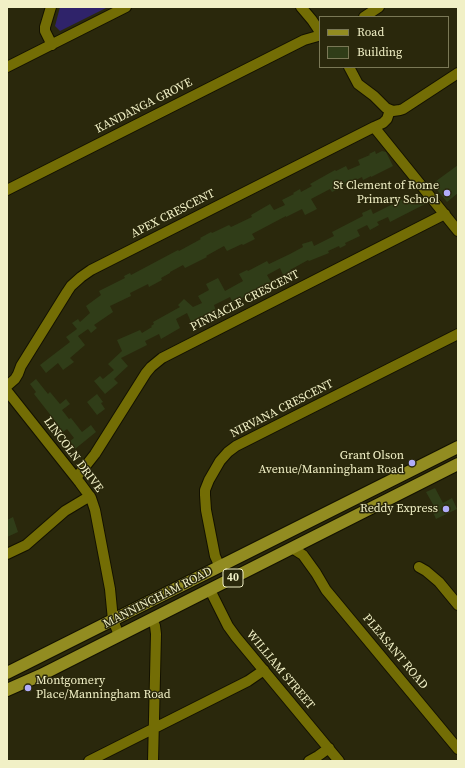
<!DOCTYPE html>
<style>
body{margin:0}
#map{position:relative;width:465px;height:768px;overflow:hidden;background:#2a280c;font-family:"Source Serif 4",serif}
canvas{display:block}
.frame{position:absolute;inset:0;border:8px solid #f1f0c6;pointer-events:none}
.legend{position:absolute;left:319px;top:16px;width:130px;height:52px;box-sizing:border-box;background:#2a280c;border:1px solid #7a7856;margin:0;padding:5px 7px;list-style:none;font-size:12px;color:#f1f0c6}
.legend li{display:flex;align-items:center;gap:8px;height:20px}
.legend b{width:20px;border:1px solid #7a7856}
</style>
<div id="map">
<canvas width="465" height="768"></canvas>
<div class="frame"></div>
<ul class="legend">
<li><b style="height:5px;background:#928c21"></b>Road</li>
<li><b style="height:11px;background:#303d18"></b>Building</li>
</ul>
</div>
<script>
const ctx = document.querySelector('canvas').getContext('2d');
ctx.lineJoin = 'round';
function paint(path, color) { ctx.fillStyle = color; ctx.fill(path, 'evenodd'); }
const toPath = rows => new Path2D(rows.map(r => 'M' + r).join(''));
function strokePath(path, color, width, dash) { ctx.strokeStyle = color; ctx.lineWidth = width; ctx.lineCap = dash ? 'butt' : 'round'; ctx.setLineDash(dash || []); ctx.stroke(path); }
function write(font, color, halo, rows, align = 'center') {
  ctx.font = font + ' "Source Serif 4",serif'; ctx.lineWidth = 3; ctx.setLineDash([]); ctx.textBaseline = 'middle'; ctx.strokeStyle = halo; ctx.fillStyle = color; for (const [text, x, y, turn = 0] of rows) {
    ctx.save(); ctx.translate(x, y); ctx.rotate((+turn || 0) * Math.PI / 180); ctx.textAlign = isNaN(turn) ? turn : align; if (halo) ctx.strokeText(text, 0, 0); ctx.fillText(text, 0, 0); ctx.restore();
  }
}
const green = toPath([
 [60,7,108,7,60,31,55,26]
]);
const building = toPath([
 [375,151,376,154,382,151,386,152,393,166,371,177,371,176,363,180,362,177,332,192,330,189,311,199,317,209,305,215,302,209,286,217,286,216,252,234,255,239,243,245,242,244,227,251,224,246,206,256,207,257,185,268,183,265,170,272,170,273,161,278,162,280,149,287,148,284,130,293,131,296,110,306,113,312,94,325,97,328,91,333,88,329,78,336,85,345,70,358,74,362,63,370,58,363,46,373,40,365,70,342,66,337,77,329,72,323,78,319,80,322,90,313,86,306,101,295,99,291,125,278,124,276,130,273,131,275,178,250,179,251,201,239,200,238,211,232,212,233,229,225,231,227,252,217,251,215,270,204,274,210,285,205,282,200,294,194,293,193,300,189,301,192,312,186,310,184,335,170,336,171,346,166,348,170,360,165,358,160,370,155,369,154],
 [458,165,458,193,447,202,432,184],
 [420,194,427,203,390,222,388,217,377,222,379,225,370,230,367,225,357,230,360,236,345,243,346,245,340,248,339,246,328,251,329,253,309,261,308,260,290,270,291,271,283,275,280,268,267,275,271,282,233,303,230,297,214,305,216,311,200,320,192,324,187,313,176,319,180,328,161,339,159,334,145,341,147,345,121,358,128,366,114,379,118,383,105,394,94,381,100,376,103,379,114,370,108,364,122,351,117,340,140,330,142,333,152,327,151,326,154,324,153,322,180,307,178,305,184,299,193,307,202,303,198,296,209,290,206,284,218,278,225,291,243,281,239,274,247,270,248,271,267,261,269,264,290,254,303,247,302,244,312,241,314,246,334,236,332,232,363,216,362,213,371,209,373,214,409,196,410,199],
 [36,379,48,394,50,392,60,404,66,399,70,404,62,410,69,419,71,418,82,432,91,425,96,432,75,449,70,441,74,438,67,429,63,432,52,417,34,394,36,392,30,384],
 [97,394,103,402,101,403,105,409,97,415,87,402],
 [435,488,443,503,452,498,457,509,436,519,432,510,435,508,426,492],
 [13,517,18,532,7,537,7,520]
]);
const minor = toPath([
 [51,7,45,27,45,31,52,45],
 [301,7,312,20,320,32],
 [364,17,379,7],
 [7,67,126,7],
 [349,67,358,84,374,96,386,108,393,111,400,110,403,109,458,73],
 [374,127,458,231],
 [7,190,304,40,318,36],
 [7,386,15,379,18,374,21,366,67,292,71,286,81,277,91,270,374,127,383,123,387,119,390,110],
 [7,391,80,483,91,498,95,510,110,589,113,620,119,635],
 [76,478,95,454,146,373,151,367,162,358,445,214],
 [292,548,303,555,316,573,326,590,458,749],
 [7,554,26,545,65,511,90,496],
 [220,567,215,556,206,510,205,495,205,490,209,480,220,461,228,452,236,446,458,334],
 [419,567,426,571,439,582,458,605],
 [210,590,228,626,236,637,339,761],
 [152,619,155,626,156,634,153,761],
 [89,761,248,681,264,670],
 [309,761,318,756,329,748]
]);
const major = toPath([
 [7,673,458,447],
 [7,690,41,675,458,464]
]);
const markers = [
 [447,193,4,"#b1adfa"],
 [412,463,4,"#b1adfa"],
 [446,509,4,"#b1adfa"],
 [28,688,4,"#b1adfa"]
];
const shields = [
 [233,578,20]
];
const shieldNames = [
 ["40",233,578]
];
const streetNames = [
 ["KANDANGA GROVE",144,106,-27],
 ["APEX CRESCENT",173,214,-27],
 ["PINNACLE CRESCENT",245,301,-27],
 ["NIRVANA CRESCENT",282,409,-27],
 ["LINCOLN DRIVE",73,455,53],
 ["MANNINGHAM ROAD",158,598,-27],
 ["PLEASANT ROAD",395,652,50],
 ["WILLIAM STREET",280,670,50]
];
const poiNames = [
 ["St Clement of Rome",439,186],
 ["Primary School",439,200],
 ["Grant Olson",404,456],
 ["Avenue/Manningham Road",404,470],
 ["Reddy Express",438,509],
 ["Montgomery",36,681,"left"],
 ["Place/Manningham Road",36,695,"left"]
];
paint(green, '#2f236a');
paint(building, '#303d18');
strokePath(minor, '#131100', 12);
strokePath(major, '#131100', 14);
strokePath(minor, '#736d05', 10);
strokePath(major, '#928c21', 12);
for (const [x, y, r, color] of markers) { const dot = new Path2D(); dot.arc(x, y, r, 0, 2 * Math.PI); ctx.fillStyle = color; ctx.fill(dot); strokePath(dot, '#2a280c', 1.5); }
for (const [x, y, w] of shields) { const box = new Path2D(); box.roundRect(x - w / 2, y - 9, w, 18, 3); ctx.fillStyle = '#2a280c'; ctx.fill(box); strokePath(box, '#f1f0c6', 1); }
write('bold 11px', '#f1f0c6', null, shieldNames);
write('12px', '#f1f0c6', '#2a280c', streetNames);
write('12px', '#f1f0c6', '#2a280c', poiNames, 'right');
</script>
